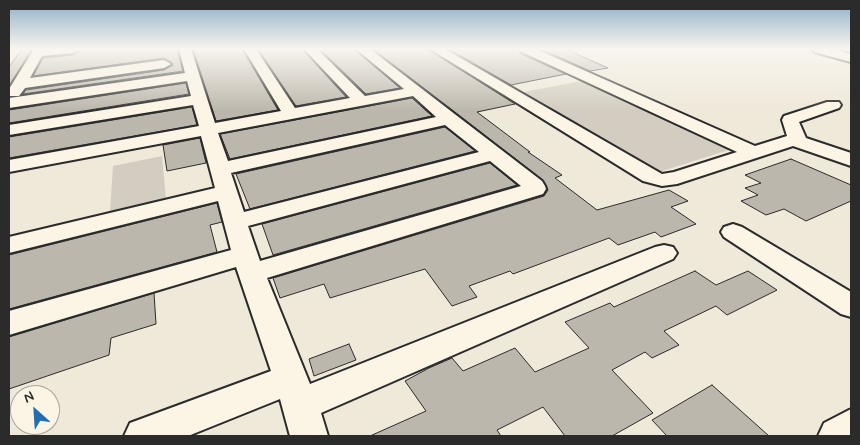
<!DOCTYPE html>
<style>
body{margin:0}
#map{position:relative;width:860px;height:445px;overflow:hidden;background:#efe9da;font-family:Mynerve,sans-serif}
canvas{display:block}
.frame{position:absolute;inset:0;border:10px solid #2b2b2b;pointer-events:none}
.north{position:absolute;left:10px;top:385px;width:50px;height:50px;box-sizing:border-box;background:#fcf5e5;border:1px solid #a8a49b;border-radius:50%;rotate:334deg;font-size:14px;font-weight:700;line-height:20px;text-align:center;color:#2b2b2b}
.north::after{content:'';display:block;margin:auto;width:18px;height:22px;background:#1f6fb2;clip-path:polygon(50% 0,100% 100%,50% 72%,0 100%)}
</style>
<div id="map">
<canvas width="860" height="445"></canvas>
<div class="frame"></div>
<div class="north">N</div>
</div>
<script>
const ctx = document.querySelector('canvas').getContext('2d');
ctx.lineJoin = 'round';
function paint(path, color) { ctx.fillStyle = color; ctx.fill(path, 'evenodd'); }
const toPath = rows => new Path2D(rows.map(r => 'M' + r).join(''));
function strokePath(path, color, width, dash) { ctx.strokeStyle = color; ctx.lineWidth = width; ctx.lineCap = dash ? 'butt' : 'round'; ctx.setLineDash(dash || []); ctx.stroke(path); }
const green = toPath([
 [587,80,735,148,653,174,518,93],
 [162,156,166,199,110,212,113,166]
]);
const building = toPath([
 [22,49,32,49,9,86,9,67,22,49],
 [81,49,177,49,183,71,23,94,26,90,164,70,173,65,164,58,33,76,43,58,73,55,81,49],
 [193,49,242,49,278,110,216,121,193,49],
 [258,49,302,49,346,97,296,106,258,49],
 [320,49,354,49,400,88,366,94,320,49],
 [373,49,428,49,515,104,477,112,530,152,528,152,562,175,555,178,597,210,669,190,688,201,671,207,696,224,661,237,655,232,618,245,609,238,513,274,510,271,469,286,477,297,452,306,425,269,330,298,324,284,280,298,273,278,544,196,548,190,543,180,373,49],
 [449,49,518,49,521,54,566,74,511,85,449,49],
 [541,49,573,49,574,53,608,68,590,71,541,49],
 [186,83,189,94,9,123,9,110,186,83],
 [412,98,432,116,230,159,220,134,412,98],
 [192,107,197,125,9,158,9,137,192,107],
 [445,127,475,151,250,209,236,174,445,127],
 [200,138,206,163,167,171,163,145,200,138],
 [791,159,851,185,851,201,806,221,784,209,766,215,741,201,758,195,745,188,761,183,745,175,791,159],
 [490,163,517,185,273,255,262,224,490,163],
 [217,203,222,222,210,225,217,252,9,309,9,255,217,203],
 [695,271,716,285,748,271,777,290,727,315,716,306,664,331,679,345,652,358,645,352,612,370,653,413,612,436,565,436,543,407,497,430,501,436,370,436,426,411,405,381,429,368,452,358,463,371,515,348,535,372,589,348,565,322,610,303,614,307,695,271],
 [154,293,156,324,111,338,109,355,9,389,9,337,154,293],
 [349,344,356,360,314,376,309,359,349,344],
 [712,385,769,436,667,436,652,420,712,385]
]);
const minor = toPath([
 [34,49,79,49,73,53,42,56,30,78,164,60,171,64,164,68,25,88,19,96,9,96,9,89,34,49],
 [179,49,191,49,215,123,281,111,244,49,256,49,295,108,350,98,304,49,317,49,365,96,404,89,356,49,370,49,542,181,545,186,546,189,543,194,267,278,310,384,655,247,664,245,673,247,677,253,673,259,321,413,328,436,290,436,280,399,188,436,124,436,130,423,271,371,236,267,9,335,9,311,231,250,218,201,9,253,9,237,215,188,201,136,9,172,9,160,199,126,193,105,9,135,9,125,191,96,187,81,9,108,9,98,185,73,179,49],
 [413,96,436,117,228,161,218,133,413,96],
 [445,125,479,152,244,212,231,173,445,125],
 [490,161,521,186,260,261,248,226,490,161],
 [430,49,445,49,662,174,674,172,737,152,522,52,520,49,536,49,755,146,787,136,782,120,784,116,827,102,839,102,841,105,839,108,799,122,806,138,851,153,851,166,793,146,677,184,662,186,643,181,430,49],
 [812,49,832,49,851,54,851,62,814,52,812,49],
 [733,224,742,227,851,292,851,317,841,314,724,237,721,232,724,227,733,224],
 [851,409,851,436,818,436,824,423,851,409]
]);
paint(green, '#d2cdc0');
paint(building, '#bcb7ac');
strokePath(building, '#2b2b2b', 1);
strokePath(minor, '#2b2b2b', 4);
paint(minor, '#fcf5e5');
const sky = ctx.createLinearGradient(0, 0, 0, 111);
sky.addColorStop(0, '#8dadc8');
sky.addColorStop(0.44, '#f8f5ee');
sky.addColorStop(1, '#f8f5ee00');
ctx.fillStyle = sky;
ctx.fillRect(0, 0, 860, 111);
</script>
